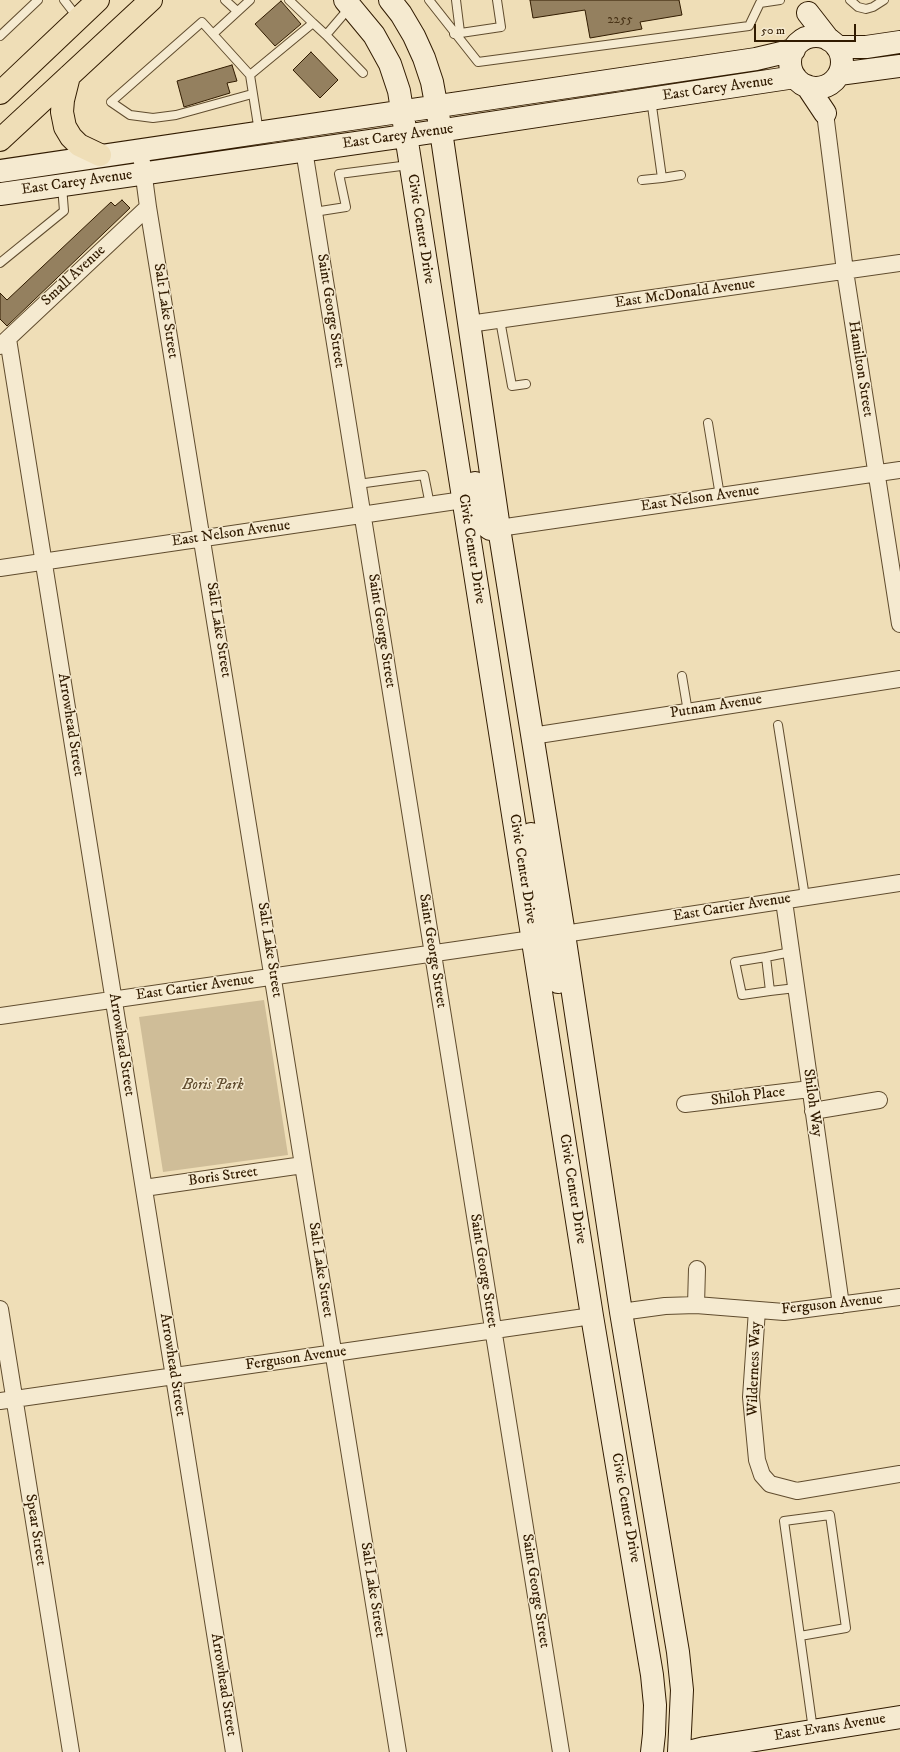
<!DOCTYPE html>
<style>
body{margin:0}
#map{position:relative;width:900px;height:1752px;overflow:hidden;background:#efdeb7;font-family:"IM FELL DW Pica",serif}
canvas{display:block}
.scale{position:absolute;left:754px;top:24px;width:102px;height:18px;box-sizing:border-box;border:2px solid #311b00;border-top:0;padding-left:5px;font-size:12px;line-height:14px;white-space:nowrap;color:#311b00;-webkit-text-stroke:3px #f5ead0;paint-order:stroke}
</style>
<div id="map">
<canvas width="900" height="1752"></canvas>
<div class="scale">50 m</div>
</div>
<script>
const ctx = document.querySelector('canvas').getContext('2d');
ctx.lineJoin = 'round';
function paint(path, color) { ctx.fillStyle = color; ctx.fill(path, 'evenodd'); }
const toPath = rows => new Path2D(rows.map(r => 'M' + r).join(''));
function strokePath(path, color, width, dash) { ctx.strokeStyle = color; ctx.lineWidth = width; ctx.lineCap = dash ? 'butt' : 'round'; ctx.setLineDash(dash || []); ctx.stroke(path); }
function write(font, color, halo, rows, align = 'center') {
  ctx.font = font + ' "IM FELL DW Pica",serif'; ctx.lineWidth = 3; ctx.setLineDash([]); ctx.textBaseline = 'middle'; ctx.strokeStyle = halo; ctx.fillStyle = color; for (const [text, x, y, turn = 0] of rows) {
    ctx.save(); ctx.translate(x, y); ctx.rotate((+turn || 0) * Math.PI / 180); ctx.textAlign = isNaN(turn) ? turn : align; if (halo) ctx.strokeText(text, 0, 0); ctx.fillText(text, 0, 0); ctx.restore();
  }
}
const green = toPath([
 [264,1000,288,1155,163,1172,139,1017]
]);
const building = toPath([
 [530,0,679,0,682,15,640,22,642,29,590,38,585,10,533,18,530,0],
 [281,1,301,24,275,46,255,24,281,1],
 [311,52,338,80,320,98,293,70,311,52],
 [232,65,237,81,227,83,230,93,184,107,177,81,232,65],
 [122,200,130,208,7,326,0,319,0,293,7,300,111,202,115,206,122,200]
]);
const lane = toPath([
 [64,0,78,18],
 [225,0,237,11],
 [289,0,313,23],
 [429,0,478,62,749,26,760,3,780,0],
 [456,0,460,32],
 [850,0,858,7,866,9,873,7,884,0],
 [350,7,326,35,363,73],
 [213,34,250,0],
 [454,34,501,27,497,0],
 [0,36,38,0],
 [250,75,202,22,111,102,130,115,153,118,176,115,252,94],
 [651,99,662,178,681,175],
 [259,132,250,75,313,23,326,35],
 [642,180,662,178],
 [314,212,346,207,339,174,409,165],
 [0,263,64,211,62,186],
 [500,320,512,386,526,384],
 [708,423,720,496],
 [358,484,424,475,430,505],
 [682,676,688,712],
 [778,725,805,897],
 [791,952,766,957,770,991,796,988],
 [766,957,735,962,742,995,770,991],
 [800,1636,846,1628,830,1515,784,1521,813,1730]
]);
const street = toPath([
 [825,113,845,271,900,624],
 [304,150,561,1752],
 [142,162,148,207,398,1752],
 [469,324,900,263],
 [8,339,234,1752],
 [0,346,148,207],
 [499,528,900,470],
 [0,568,463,500],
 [532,736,900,679],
 [784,901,841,1305],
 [564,934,900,883],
 [0,1016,532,939],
 [685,1104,810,1089],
 [813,1111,879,1100],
 [144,1188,303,1165],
 [696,1305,697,1269],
 [0,1309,71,1752],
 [757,1310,751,1397,757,1460,762,1475,770,1484,797,1491,900,1474],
 [621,1312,665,1306,696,1305,784,1312,900,1297],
 [0,1401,592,1316]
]);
const secondary = toPath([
 [345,0,374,35,390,64,399,91,402,110,592,1316,652,1675,655,1705,654,1734,652,1752],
 [390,0,401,14,414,36,424,58,432,82,441,131,499,528,564,934,621,1312,678,1652,682,1690,679,1752],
 [808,13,829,40],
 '790 62a26 26 0 1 1 52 0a26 26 0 1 1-52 0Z',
 [837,47,866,47,900,42],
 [839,74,900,66],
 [807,86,825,113],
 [0,171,756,59,794,50],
 [0,194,405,136,795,77],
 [475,483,480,512,485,525,490,529,499,528],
 [531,834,546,925,550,932,557,934,564,934],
 [532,939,544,939,549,946,555,962,558,982],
 [689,1752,705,1748,900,1717]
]);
const primary = toPath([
 [69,76,63,100,62,112,65,127,71,137,79,145,100,155],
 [0,93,98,0],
 [0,140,151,0]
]);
const numberNames = [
 ["2255",620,20]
];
const streetNames = [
 ["East Carey Avenue",718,89,-8],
 ["East Carey Avenue",398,137,-8],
 ["East Carey Avenue",77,183,-8],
 ["Civic Center Drive",420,229,81],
 ["Small Avenue",74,276,-43],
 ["East McDonald Avenue",685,294,-8],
 ["Salt Lake Street",165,311,81],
 ["Saint George Street",330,311,81],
 ["Hamilton Street",860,369,81],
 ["East Nelson Avenue",700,499,-8],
 ["East Nelson Avenue",231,534,-8],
 ["Civic Center Drive",471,549,81],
 ["Salt Lake Street",218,630,81],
 ["Saint George Street",381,631,81],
 ["Putnam Avenue",716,707,-9],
 ["Arrowhead Street",70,725,81],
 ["Civic Center Drive",522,869,81],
 ["East Cartier Avenue",732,908,-9],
 ["Salt Lake Street",269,950,81],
 ["Saint George Street",432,951,81],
 ["East Cartier Avenue",195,988,-8],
 ["Arrowhead Street",121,1045,81],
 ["Shiloh Place",748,1097,-7],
 ["Shiloh Way",812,1103,82],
 ["Boris Street",223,1177,-8],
 ["Civic Center Drive",572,1189,81],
 ["Salt Lake Street",320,1270,81],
 ["Saint George Street",483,1271,81],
 ["Ferguson Avenue",832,1305,-6],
 ["Ferguson Avenue",296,1359,-8],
 ["Arrowhead Street",172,1365,81],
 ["Wilderness Way",755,1369,-88],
 ["Civic Center Drive",625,1508,80],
 ["Spear Street",35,1530,81],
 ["Salt Lake Street",372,1590,81],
 ["Saint George Street",535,1591,81],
 ["Arrowhead Street",223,1685,81],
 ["East Evans Avenue",830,1728,-9]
];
const parkNames = [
 ["Boris Park",213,1086]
];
paint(green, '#cfbd98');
paint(building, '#94805f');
strokePath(building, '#311b00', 1);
strokePath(lane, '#604c2e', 10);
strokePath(street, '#604c2e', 18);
strokePath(secondary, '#311b00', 24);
strokePath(primary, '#311b00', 24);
strokePath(lane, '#f5ead0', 8);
strokePath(street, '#f5ead0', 16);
strokePath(secondary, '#f5ead0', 22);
strokePath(primary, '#efdeb7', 22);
write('13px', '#4a3418', null, numberNames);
write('15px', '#311b00', '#f5ead0', streetNames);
write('italic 15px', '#604c2e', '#f5ead0', parkNames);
</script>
